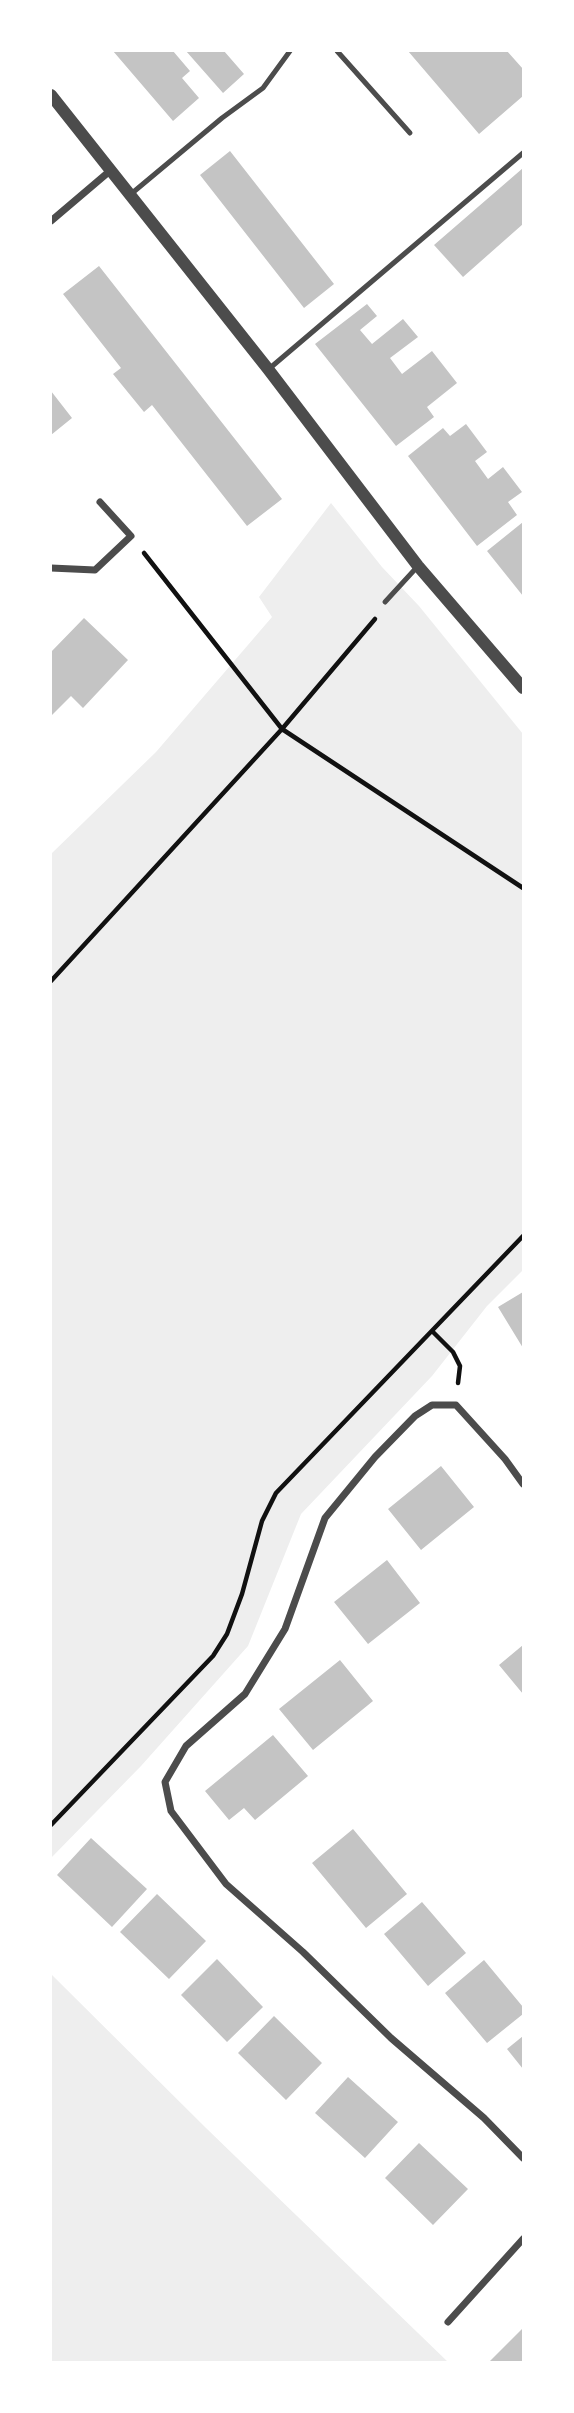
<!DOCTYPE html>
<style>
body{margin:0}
#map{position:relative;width:574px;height:2413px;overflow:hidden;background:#fff;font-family:"Noto Serif",serif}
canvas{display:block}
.frame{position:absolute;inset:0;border:52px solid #fff;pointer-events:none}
</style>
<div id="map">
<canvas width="574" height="2413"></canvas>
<div class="frame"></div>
</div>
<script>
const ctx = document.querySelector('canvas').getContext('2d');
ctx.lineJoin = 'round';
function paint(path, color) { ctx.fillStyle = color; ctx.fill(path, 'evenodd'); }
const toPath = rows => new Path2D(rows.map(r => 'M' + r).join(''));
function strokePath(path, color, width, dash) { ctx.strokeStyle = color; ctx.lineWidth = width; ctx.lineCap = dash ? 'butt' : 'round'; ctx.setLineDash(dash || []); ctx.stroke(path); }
const green = toPath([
 [331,503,382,567,419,606,523,734,523,1270,487,1306,432,1376,301,1514,248,1646,141,1766,51,1858,51,854,156,752,272,617,259,597],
 [51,1974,206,2128,448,2362,51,2362]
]);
const building = toPath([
 [113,51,173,51,190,71,182,78,199,98,173,121],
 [186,51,224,51,244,74,223,93],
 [408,51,507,51,523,69,523,96,479,134],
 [230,151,334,284,304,308,200,175],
 [523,168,523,224,463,277,434,245],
 [99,266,282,499,247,526,152,405,144,412,113,374,121,368,63,294],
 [367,304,377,316,360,330,372,344,403,319,418,337,390,358,402,374,432,351,457,383,427,407,434,417,396,446,315,344],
 [51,391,72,418,51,435],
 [466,424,487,452,475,461,488,479,503,467,522,492,508,502,517,515,477,546,408,456,443,428,450,436],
 [523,522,523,596,487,551],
 [84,618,128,660,83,708,71,696,51,716,51,652],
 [523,1292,523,1348,498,1307],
 [441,1466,474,1507,421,1550,388,1509],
 [387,1560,420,1603,368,1644,334,1602],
 [523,1645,523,1694,499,1665],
 [340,1660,373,1701,313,1750,279,1709],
 [273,1735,308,1776,255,1820,244,1808,229,1820,205,1791],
 [353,1829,407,1894,366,1928,312,1863],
 [91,1838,147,1889,112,1927,57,1875],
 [157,1894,206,1941,169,1979,120,1932],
 [422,1902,466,1953,428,1986,384,1934],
 [217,1959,263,2007,227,2042,181,1995],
 [484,1960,523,2007,523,2014,487,2043,445,1993],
 [274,2016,322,2063,286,2100,238,2053],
 [523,2036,523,2069,507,2049],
 [348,2077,398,2122,365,2158,315,2113],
 [419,2143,468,2189,433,2225,385,2178],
 [523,2328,523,2362,489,2362]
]);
const path = toPath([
 [144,553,282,729,523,888],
 [51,981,282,729,375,619],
 [433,1332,453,1352,460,1366,458,1383],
 [51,1825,213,1656,227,1634,242,1594,262,1521,276,1493,523,1236]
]);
const service = toPath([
 [337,51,410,133],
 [131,194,222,118,263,88,290,51],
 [270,368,523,153],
 [385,602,418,566]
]);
const minor = toPath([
 [51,221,111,170],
 [51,568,95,570,131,536,100,502],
 [523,1484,505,1459,456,1405,432,1405,415,1416,375,1457,325,1518,285,1629,245,1694,186,1746,165,1782,171,1811,226,1884,303,1952,391,2038,484,2118,523,2158],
 [448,2322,523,2239]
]);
const tertiary = toPath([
 [51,95,268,369,418,566,523,688]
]);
paint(green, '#eee');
paint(building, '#c4c4c4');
strokePath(path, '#111', 4.5);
strokePath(service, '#4c4c4c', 5);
strokePath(minor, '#4c4c4c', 7);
strokePath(tertiary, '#4c4c4c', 12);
</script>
